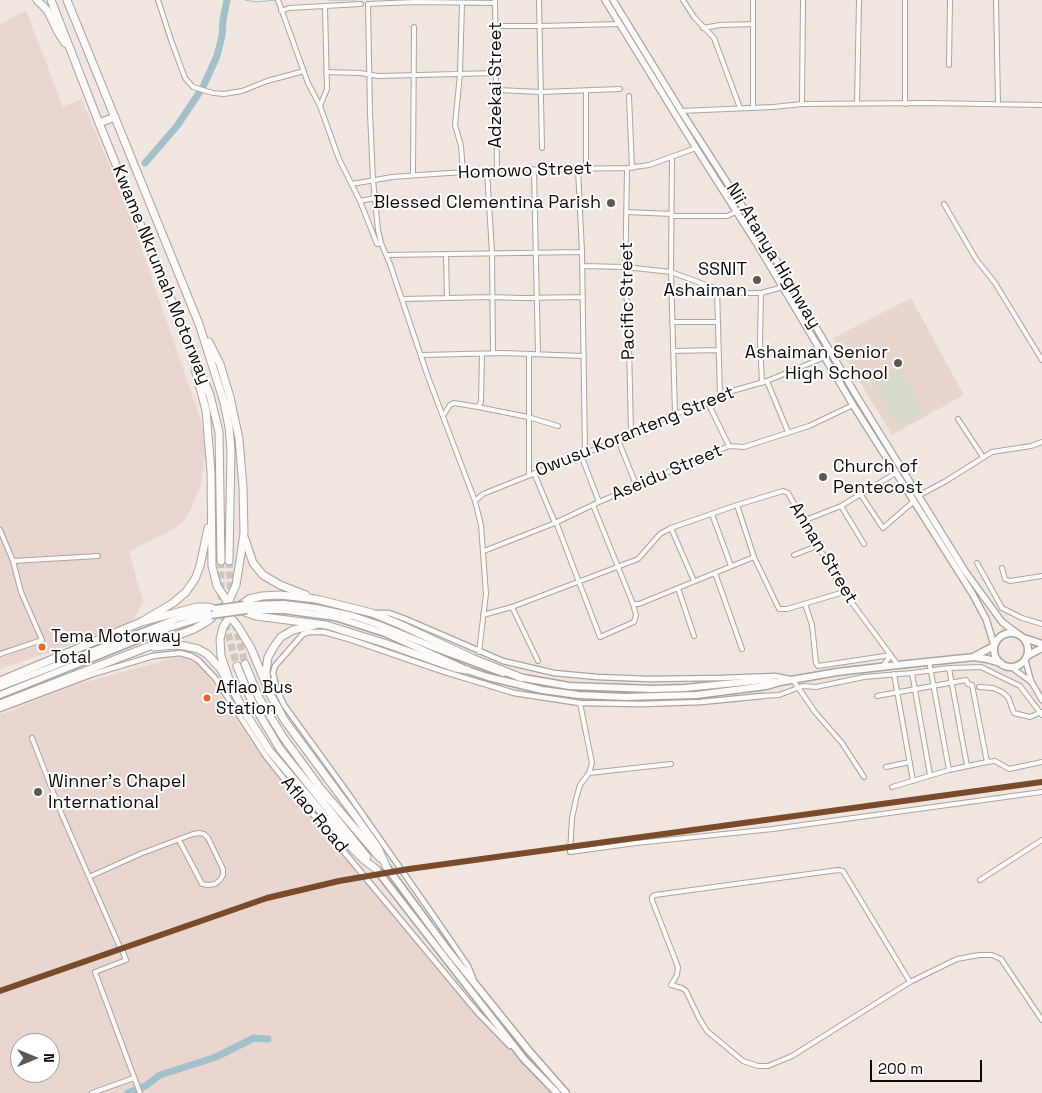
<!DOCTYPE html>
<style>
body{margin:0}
#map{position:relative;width:1042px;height:1093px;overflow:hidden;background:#f1e6df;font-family:"Space Grotesk",sans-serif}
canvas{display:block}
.north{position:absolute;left:10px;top:1033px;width:50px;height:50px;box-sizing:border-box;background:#fff;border:1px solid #9f9d9b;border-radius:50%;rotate:90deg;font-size:14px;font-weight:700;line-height:20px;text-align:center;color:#100a06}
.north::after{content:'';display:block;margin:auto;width:18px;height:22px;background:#5f5752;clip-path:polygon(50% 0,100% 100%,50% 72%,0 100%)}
.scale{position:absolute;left:870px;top:1060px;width:112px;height:22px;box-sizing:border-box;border:2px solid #100a06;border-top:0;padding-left:6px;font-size:15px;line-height:18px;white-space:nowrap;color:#100a06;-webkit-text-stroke:4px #fff;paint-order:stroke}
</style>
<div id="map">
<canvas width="1042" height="1093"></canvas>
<div class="north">N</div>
<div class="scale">200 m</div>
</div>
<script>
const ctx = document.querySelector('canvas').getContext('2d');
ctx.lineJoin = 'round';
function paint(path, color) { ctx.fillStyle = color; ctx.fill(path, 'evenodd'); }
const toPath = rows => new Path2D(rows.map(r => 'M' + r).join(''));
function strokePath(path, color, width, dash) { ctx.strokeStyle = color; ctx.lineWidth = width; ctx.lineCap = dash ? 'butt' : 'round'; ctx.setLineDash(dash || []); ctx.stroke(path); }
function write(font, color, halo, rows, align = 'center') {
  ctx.font = font + ' "Space Grotesk",sans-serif'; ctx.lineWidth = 4; ctx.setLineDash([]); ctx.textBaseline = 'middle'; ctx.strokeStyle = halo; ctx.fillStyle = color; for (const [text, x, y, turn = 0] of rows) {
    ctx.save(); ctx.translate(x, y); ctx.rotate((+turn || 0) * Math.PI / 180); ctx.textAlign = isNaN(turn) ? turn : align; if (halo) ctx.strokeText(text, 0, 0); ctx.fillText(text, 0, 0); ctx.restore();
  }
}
const industrial = toPath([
 [26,10,63,107,81,99,129,211,203,427,205,455,201,484,192,507,184,521,174,529,129,551,143,602,134,619,110,632,0,669,0,25],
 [174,658,185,658,200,665,259,753,323,832,376,891,471,1006,500,1039,553,1093,0,1093,0,715,72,686],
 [20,1043,50,1043,50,1073,20,1073]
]);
const education = toPath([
 [911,298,964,395,892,435,833,338]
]);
const green = toPath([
 [900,369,924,412,898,426,874,383]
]);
const stream = toPath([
 [245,0,256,2,276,0],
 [329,0,356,0]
]);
const river = toPath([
 [145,163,177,126,203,87,217,56,222,36,223,20,227,0],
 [128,1093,145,1086,160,1075,216,1057,254,1038,268,1039]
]);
const motorwayTunnel = toPath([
 [221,561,221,594,224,618,237,666],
 [229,561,231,600],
 [235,623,245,664]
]);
const minor = toPath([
 [158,0,171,40,185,78,193,87,213,93,224,94,242,91,267,81,304,71],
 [278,0,308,83,320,106],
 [495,0,497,170],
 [539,0,542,148],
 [683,0,694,17,714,38,740,108],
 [753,0,753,107],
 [905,0,905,104],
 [996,0,998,104],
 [462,3,460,74,455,125,461,146,463,172],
 [325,7,327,89,320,106,339,159,360,201,377,244,381,243],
 [281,11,289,8,361,4],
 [496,26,541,26,619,24],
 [703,28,720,25,753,24],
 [949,65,950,0],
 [326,72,360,73,378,76,497,73],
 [497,90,541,92,620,89],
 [586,91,586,169],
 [629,96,632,168],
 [802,104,803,0],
 [857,104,859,0],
 [681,111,773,107,802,104,927,103,1042,105],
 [672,158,671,272,675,414],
 [627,168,625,290,627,302,629,345,631,433],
 [578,169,582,252,585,454],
 [534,170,538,354],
 [487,171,492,253,493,353],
 [413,175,414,27],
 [352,184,392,177,434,174,497,170,627,168,649,165,696,148],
 [360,201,375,198],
 [944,204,976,259,995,283,1042,360],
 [626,212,672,214],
 [672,216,727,216,736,212,735,209],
 [446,254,447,298],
 [387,255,582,252],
 [582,266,625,267,671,272,717,289,734,293,761,293,783,287],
 [717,289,720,396],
 [761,293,760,340,762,383],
 [402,299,492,297,520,298,583,297],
 [672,322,717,322],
 [673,351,718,350],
 [422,355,504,353,584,356],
 [767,381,788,432],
 [708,403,729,446],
 [478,407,528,417,558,426],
 [443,416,450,405,454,403,478,407,481,402,482,354],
 [958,419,983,457],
 [618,440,637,487],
 [581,455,599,502],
 [534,473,555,523],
 [529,475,529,354],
 [861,495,883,528,914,501],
 [918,496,946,481,992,452,1031,446,1042,442],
 [475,501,483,494,618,440,631,433,675,414,708,403,720,396,732,391,767,381,825,357],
 [737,505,754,557,779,609,787,609,844,592],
 [841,506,864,544],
 [712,514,731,566],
 [803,521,841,506,896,473],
 [556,522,600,637,634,622,636,615,633,604,593,505],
 [671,528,694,581],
 [0,530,13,561,21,592,42,640,0,654],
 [484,551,555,523,599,502,729,446,744,447,809,426,853,405],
 [794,555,817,546],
 [13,561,98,556],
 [977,563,1002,608,1022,618,1042,624],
 [1002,568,1005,579,1010,581,1042,576],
 [715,573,742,649],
 [678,588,694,636],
 [633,604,639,604,754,557],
 [805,604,812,625,816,663,818,666,891,655],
 [512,607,538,661],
 [483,615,512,607,638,559,660,534,671,528,737,505,783,491,788,493,844,592,898,665],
 [479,652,486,594,481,525,475,501,428,377,390,264,381,243,378,230,373,180,370,113,368,4,415,2,495,3],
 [929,661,949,770],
 [882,667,891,655],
 [949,668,967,766],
 [912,673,930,775],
 [894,674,913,781],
 [793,680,815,712,842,743,864,777],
 [979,687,993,688,1002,692,1008,697,1014,713,1030,717,1041,712],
 [762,696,779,695,803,686,816,687,864,677,912,673,949,668,981,667,1020,686,1042,715],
 [877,696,966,680,968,684,972,685,987,762],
 [580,703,592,763,589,773,580,785,576,799,572,818,570,852,636,843,773,829,1042,792],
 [32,738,62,815,119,945],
 [886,767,910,762],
 [589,773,671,764],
 [892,787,949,770,987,762,995,761,1009,769,1042,762],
 [838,870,843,871,910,982,792,1056,768,1066,758,1066,743,1061,707,1031,699,1018,686,991,682,988,671,985,677,975,678,967,652,900,652,897,655,895,838,870],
 [89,877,140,854,193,834,199,833,204,834,208,838,223,869,223,875,220,880,215,884,208,885,202,884,179,840],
 [980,880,1042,840],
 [123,952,126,960,95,972,140,1093],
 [910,982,957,959,979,955,992,955,1001,959,1042,1020],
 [92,1093,134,1078]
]);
const tertiary = toPath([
 [377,613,389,613,403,618,503,661,554,673,597,677,649,679,721,678,775,676,790,679],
 [1025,659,1031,681,1042,700],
 [1011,667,1030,681],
 [0,709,93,674,153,656,180,653,191,656,198,660,215,678,265,755,296,794,478,1013,510,1046],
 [473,978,468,966,433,915,347,792,284,705,277,690,273,673,275,666,303,634,309,632,324,632,349,639,442,671,514,693,580,703,642,704,701,702,762,696]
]);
const primary = toPath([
 [605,0,696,148,757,244,853,405,972,593,986,619,994,645],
 [613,0,681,111,768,246,856,395,965,571,1002,622,1018,634]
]);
const trunk = toPath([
 [244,605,284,604,316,608,353,616,380,625,433,647,503,673],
 [247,610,284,610,335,617,385,633,467,670,488,677,542,690,579,695,625,697,696,695,766,686,780,682,837,672,898,665,974,657,987,659,1001,663],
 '994 650a17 17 0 1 1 34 0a17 17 0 1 1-34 0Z',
 [1024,638,1042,644],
 [975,656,994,646],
 [1027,656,1042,648],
 [518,677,569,686,652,689,685,688,765,680,776,682],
 [0,687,179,618,215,609],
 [0,695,162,630,211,615],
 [386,866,447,949,530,1052,566,1093],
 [376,869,524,1059,557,1093]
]);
const motorway = toPath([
 [37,0,47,10,58,32,65,43],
 [51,0,99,123,210,395,219,432,221,561],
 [67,0,199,324,224,402,229,427,231,450,229,561],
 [99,123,115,117],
 [195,369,206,410,211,472,212,566,217,586,229,604],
 [245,539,253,563,263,575,280,585,306,595],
 [239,610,256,616,326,625,384,643,455,668,467,670],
 [141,622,197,607,207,607,221,610,229,616,237,625,251,648,270,694,285,721,356,817,378,848,386,866],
 [154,647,174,645,185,646,198,649,207,654,220,668,232,688,244,711,269,750,351,847,364,860,376,869],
 [245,664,259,698,283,737,321,789,380,858],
 [237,666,252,702,280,749,367,857],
 [0,681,141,622,173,603,186,592,195,579,200,566,208,528],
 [267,684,266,671,268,657,275,645,281,637,293,630,315,625],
 [232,688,221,656,220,639,223,627,235,609,249,599,262,596,280,595,316,599,372,613,399,624,474,659,522,678],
 [0,704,194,629,208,621,228,603,236,585,241,554,244,533,243,487,239,439,230,397,220,364,209,342]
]);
const trunkBridge = toPath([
 [215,609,244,605],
 [211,615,247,610]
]);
const rail1 = toPath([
 [0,991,267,898,339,881,409,869,1042,782]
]);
const markers = [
 [611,203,5,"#5f5752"],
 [757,280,5,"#5f5752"],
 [898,363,5,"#5f5752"],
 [823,477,5,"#5f5752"],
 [42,647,4.5,"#f26522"],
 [207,698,4.5,"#f26522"],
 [38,792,5,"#5f5752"]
];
const busNames = [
 ["Tema Motorway",51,637],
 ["Total",51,658],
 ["Aflao Bus",216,688],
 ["Station",216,709]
];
const streetNames = [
 ["Adzekai Street",496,85,-90],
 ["Homowo Street",525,171,-2],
 ["Nii Atanya Highway",773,256,59],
 ["Kwame Nkrumah Motorway",161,275,68],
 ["Pacific Street",628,301,-91],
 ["Owusu Koranteng Street",635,432,-22],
 ["Aseidu Street",667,473,-23],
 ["Annan Street",823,553,59],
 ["Aflao Road",314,815,50]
];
const poiNames = [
 ["Blessed Clementina Parish",601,203],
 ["SSNIT",747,270],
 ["Ashaiman",747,291],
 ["Ashaiman Senior",888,353],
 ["High School",888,374],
 ["Church of",833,467,"left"],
 ["Pentecost",833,488,"left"],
 ["Winner's Chapel",48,782,"left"],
 ["International",48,803,"left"]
];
paint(industrial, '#e9d6d0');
paint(education, '#e7d6cd');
paint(green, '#d6dbcb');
strokePath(stream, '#a2c0c9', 1);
strokePath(river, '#a2c0c9', 7);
strokePath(motorwayTunnel, '#cfc5be', 7, [7, 3.5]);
strokePath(minor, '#aca39e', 6);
strokePath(tertiary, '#aca39e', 7);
strokePath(primary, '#aca39e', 8);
strokePath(trunk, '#aca39e', 9);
strokePath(motorway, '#aca39e', 9);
strokePath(minor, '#fdfbfa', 4);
strokePath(tertiary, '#fdfbfa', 4.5);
strokePath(primary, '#fdfbfa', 5.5);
strokePath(trunk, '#fdfbfa', 6);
strokePath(motorway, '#fdfbfa', 7);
strokePath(trunkBridge, '#aca39e', 9, []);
strokePath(trunkBridge, '#fdfbfa', 6);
strokePath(rail1, '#7a4b2a', 6);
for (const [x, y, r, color] of markers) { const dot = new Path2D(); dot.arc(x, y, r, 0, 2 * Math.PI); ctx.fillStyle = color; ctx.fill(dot); strokePath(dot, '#fff', 2); }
write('17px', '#100a06', '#fff', busNames, 'left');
write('18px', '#100a06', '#fff', streetNames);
write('18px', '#100a06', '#fff', poiNames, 'right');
</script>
